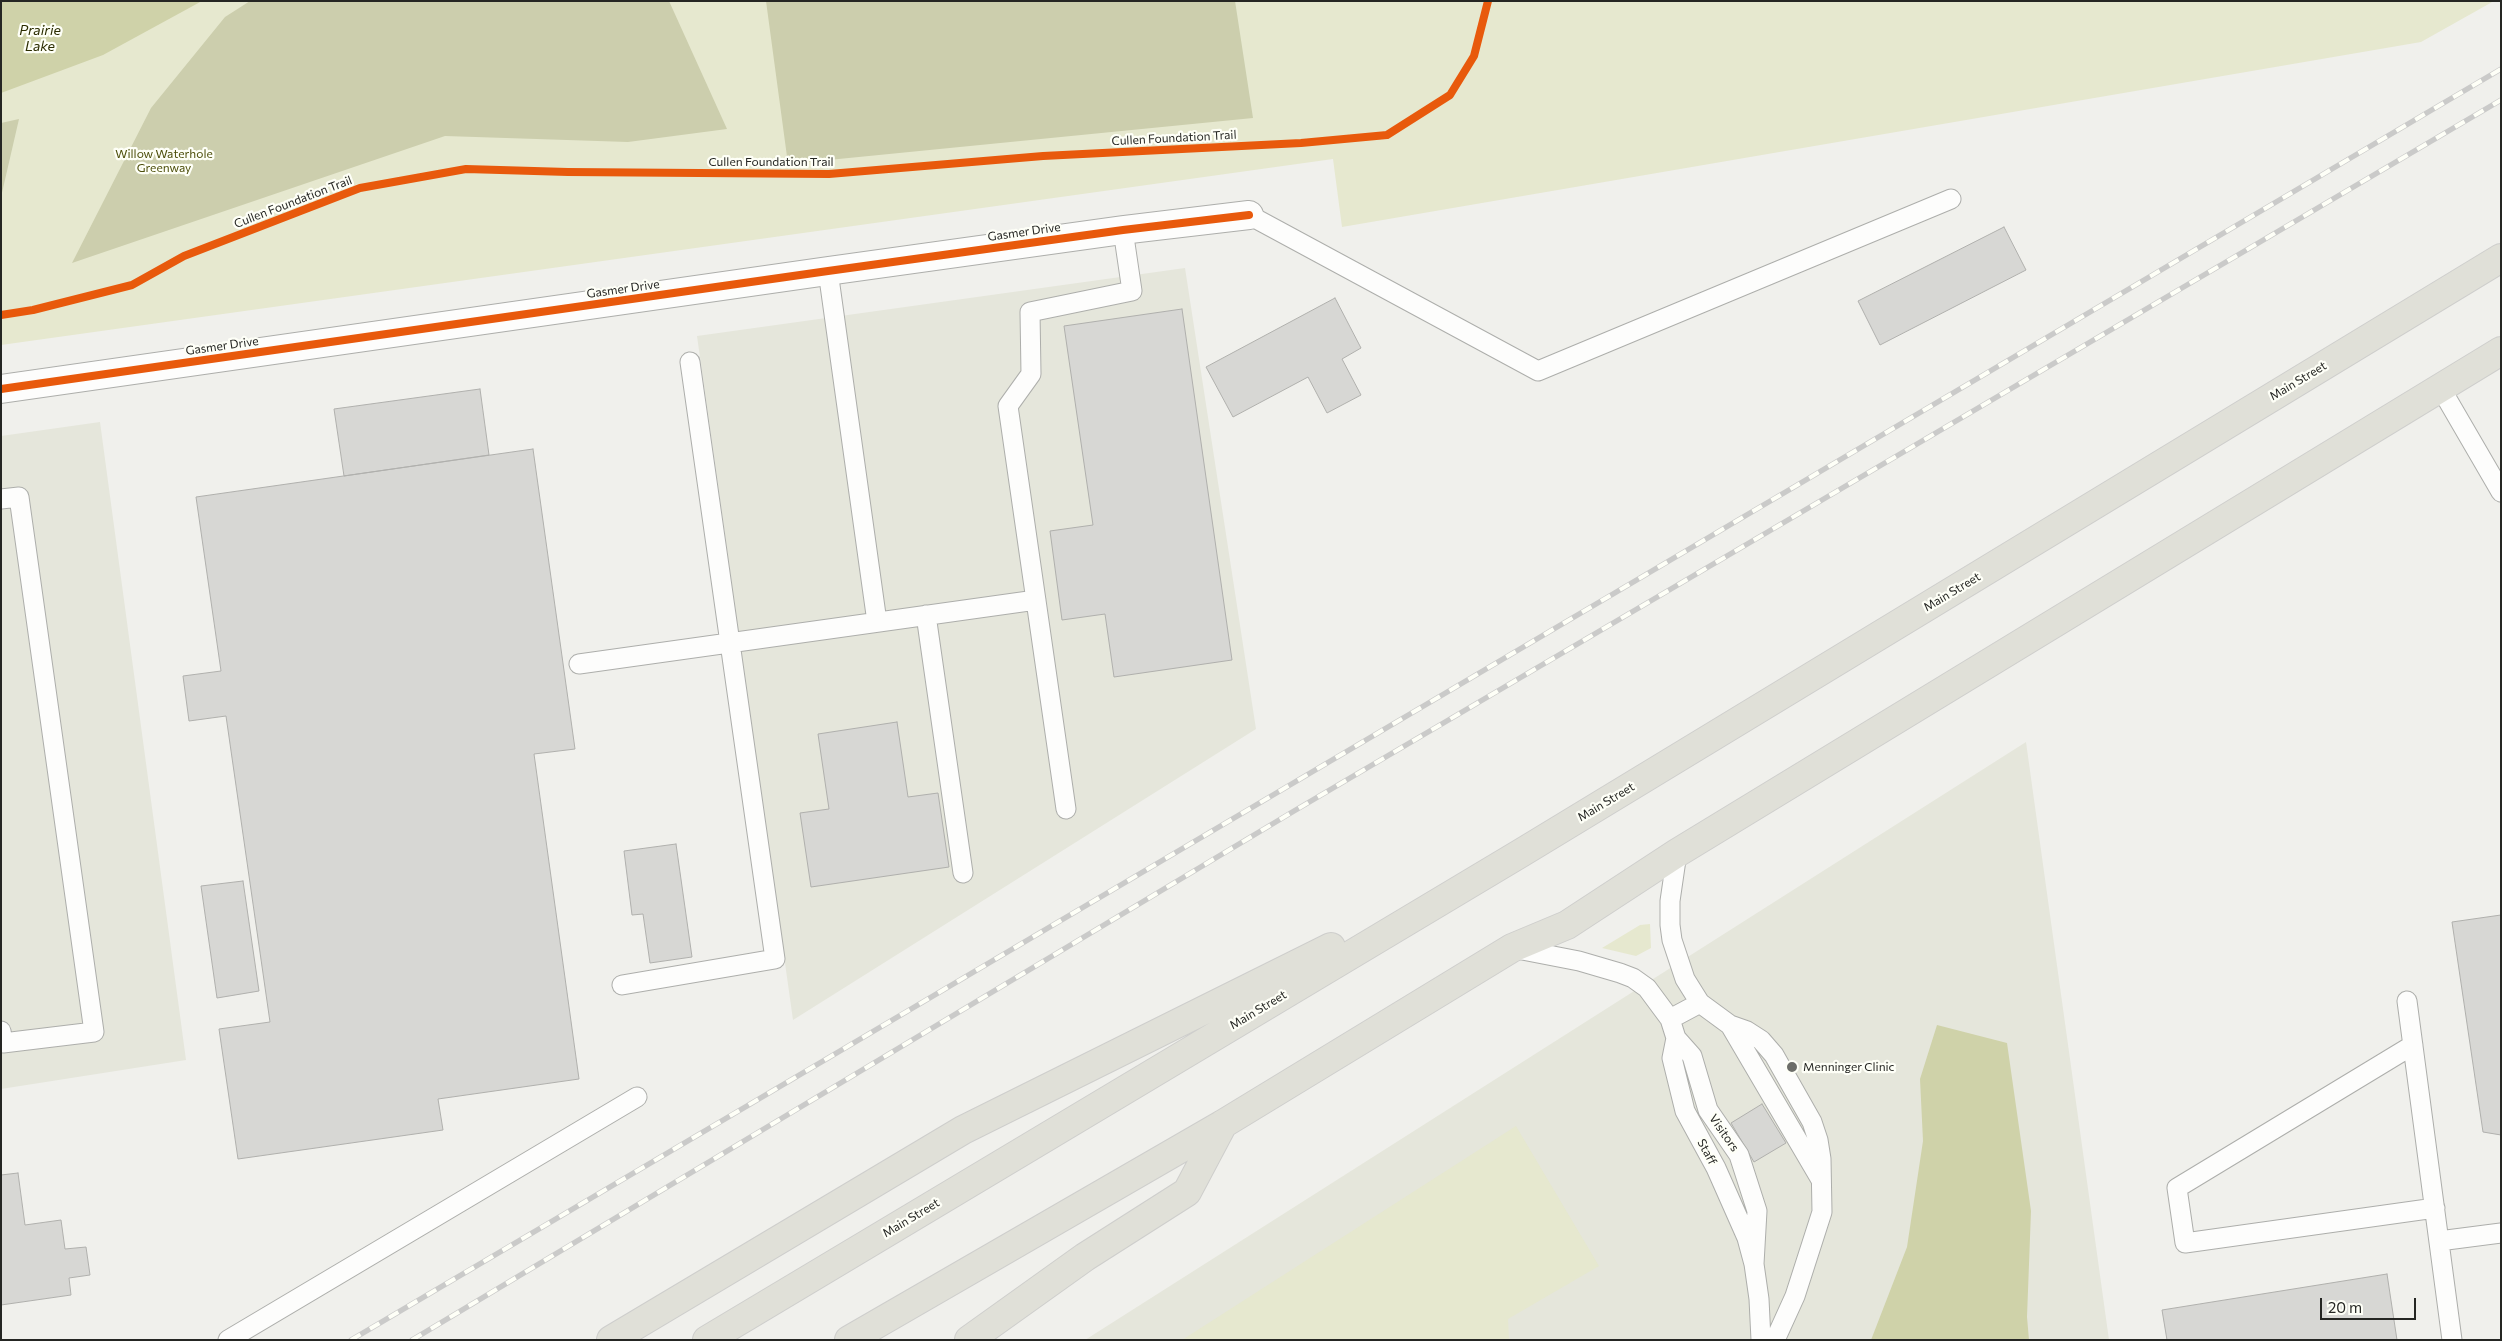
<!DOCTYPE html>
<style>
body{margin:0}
#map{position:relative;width:2502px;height:1341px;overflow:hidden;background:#f0f0ec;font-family:Commissioner,sans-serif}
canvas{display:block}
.frame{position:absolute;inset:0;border:2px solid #252623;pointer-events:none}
.scale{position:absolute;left:2320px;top:1298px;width:96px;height:22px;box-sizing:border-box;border:2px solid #252623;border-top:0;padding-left:6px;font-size:15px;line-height:18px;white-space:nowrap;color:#252623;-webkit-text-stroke:4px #fefff7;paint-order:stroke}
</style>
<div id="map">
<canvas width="2502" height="1341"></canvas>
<div class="frame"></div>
<div class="scale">20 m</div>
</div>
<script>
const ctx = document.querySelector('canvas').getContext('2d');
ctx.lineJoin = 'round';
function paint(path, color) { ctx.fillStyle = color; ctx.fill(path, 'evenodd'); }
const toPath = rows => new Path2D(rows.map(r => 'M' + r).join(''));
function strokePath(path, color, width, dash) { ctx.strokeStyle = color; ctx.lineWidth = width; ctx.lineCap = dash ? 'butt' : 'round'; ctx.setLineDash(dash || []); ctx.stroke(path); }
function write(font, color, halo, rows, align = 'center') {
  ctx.font = font + ' Commissioner,sans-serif'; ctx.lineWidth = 4.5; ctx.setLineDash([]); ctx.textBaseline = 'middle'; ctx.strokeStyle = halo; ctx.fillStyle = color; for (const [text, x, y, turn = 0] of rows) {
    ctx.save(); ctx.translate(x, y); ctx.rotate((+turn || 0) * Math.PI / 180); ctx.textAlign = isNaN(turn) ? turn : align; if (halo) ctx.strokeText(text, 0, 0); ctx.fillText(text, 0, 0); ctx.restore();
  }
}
const built = toPath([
 [1185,268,1256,729,793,1020,697,336],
 [100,422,186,1060,1,1089,1,436],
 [2026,742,2109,1340,1085,1340]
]);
const green = toPath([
 [1,1,2494,1,2421,42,1342,227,1333,159,1,345],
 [1650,924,1651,948,1636,956,1602,948,1640,925],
 [1516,1126,1599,1266,1508,1319,1509,1340,1182,1340]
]);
const forest = toPath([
 [250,1,669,1,727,129,628,142,445,136,72,263,151,108,225,17],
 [766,1,1235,1,1253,118,788,164],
 [19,119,1,197,1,123]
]);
const water = toPath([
 [1,1,202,1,103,55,1,93],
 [1937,1025,2007,1043,2031,1211,2027,1317,2029,1340,1871,1340,1907,1247,1923,1141,1920,1079]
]);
const building = toPath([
 [2004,227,2026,270,1880,345,1858,301,2004,227],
 [1335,298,1361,348,1342,359,1361,395,1327,413,1308,377,1233,417,1206,367,1335,298],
 [1182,309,1232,660,1114,677,1105,614,1062,620,1050,531,1093,525,1064,326,1182,309],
 [480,389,489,455,344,476,334,409,480,389],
 [533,449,575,749,534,754,579,1079,438,1099,443,1130,238,1159,219,1029,270,1022,226,716,189,721,183,676,221,671,196,497,533,449],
 [897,722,908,797,938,793,949,867,811,887,800,813,829,809,818,734,897,722],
 [676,844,692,957,650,963,643,914,632,915,624,851,676,844],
 [243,881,259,991,217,998,201,886,243,881],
 [2501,915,2501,1135,2483,1132,2452,922,2501,915],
 [1762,1104,1786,1143,1754,1162,1731,1123,1762,1104],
 [18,1173,25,1225,61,1220,65,1249,86,1247,90,1275,69,1278,71,1295,1,1305,1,1175,18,1173],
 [2387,1274,2397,1340,2167,1340,2162,1310,2387,1274]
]);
const service = toPath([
 [1249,215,1538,371,1951,199],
 [828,271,877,622],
 [2440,387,2501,492],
 [1,499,19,497,94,1032,3,1043,1,1031],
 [926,615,963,873],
 [579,664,1036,600],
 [1066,809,1008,406,1031,374,1030,312,1132,291,1123,230],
 [1677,853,1670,901,1670,925,1672,940,1685,979,1700,1003,1730,1025,1747,1031,1761,1040,1774,1055,1812,1122,1818,1140,1821,1159,1822,1212,1795,1296,1775,1340],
 [1512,948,1579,961,1620,973,1633,978,1647,988,1670,1019,1676,1038,1692,1056,1708,1110,1739,1155,1757,1211,1754,1264],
 [622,985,775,959,690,362],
 [2407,1001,2452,1340],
 [1670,1019,1700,1003],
 [1730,1025,1821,1180],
 [1676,1038,1672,1058,1685,1111,1716,1168,1747,1238,1754,1264,1759,1299,1761,1340],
 [2413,1045,2177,1188,2185,1243,2435,1208],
 [2439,1241,2501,1233],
 [228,1340,637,1097]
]);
const minor = toPath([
 [1,389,828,271,1123,230,1249,215]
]);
const trunk = toPath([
 [611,1340,963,1130,1331,947],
 [707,1340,1521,853,2501,258],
 [849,1340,1223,1124,1512,948,1567,925,1677,853,2501,351],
 [969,1340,1085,1257,1187,1192,1223,1124]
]);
const rail = toPath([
 [351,1340,2501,69],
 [412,1340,1294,811,2501,100]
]);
const cycleway = toPath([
 [1,315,33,310,132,285,184,256,360,188,466,169,568,172,829,174,1043,156,1301,143,1387,135,1450,95,1474,56,1488,1],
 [1,389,828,271,1123,230,1249,215]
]);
const markers = [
 [1792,1067,6,"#6c6d69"]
];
const streetNames = [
 ["Cullen Foundation Trail",1174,138,-3],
 ["Cullen Foundation Trail",771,162],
 ["Cullen Foundation Trail",293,202,-21],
 ["Gasmer Drive",1024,232,-8],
 ["Gasmer Drive",623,289,-8],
 ["Gasmer Drive",222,346,-8],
 ["Main Street",2298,381,-31],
 ["Main Street",1952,592,-31],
 ["Main Street",1606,802,-31],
 ["Main Street",1258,1010,-31],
 ["Visitors",1724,1133,55],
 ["Staff",1707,1152,62],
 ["Main Street",911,1218,-31]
];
const parkNames = [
 ["Willow Waterhole",164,154],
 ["Greenway",164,168]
];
const poiNames = [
 ["Menninger Clinic",1803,1067]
];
const waterNames = [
 ["Prairie",40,30],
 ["Lake",40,46]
];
paint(built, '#e5e6db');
paint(green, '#e6e8cf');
paint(forest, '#cccead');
paint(water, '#cfd2a9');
paint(building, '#d7d7d4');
strokePath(building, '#b0b0ad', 1);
strokePath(service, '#adaeab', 21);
strokePath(minor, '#adaeab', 30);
strokePath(trunk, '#cececc', 30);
strokePath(service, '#fdfdfc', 19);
strokePath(minor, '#fdfdfc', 28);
strokePath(trunk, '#e0e0d8', 28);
strokePath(rail, '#cacac9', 5.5);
strokePath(rail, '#fefff7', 4, [11]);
strokePath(cycleway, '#e8590c', 8);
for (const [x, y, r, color] of markers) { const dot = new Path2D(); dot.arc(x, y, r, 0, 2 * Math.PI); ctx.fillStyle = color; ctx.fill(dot); strokePath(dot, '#fefff7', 2); }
write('12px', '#252623', '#fefff7', streetNames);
write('12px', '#4c4e0a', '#fefff7', parkNames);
write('12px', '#252623', '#fefff7', poiNames, 'left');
write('italic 14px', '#2b2c00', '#fefff7', waterNames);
</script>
